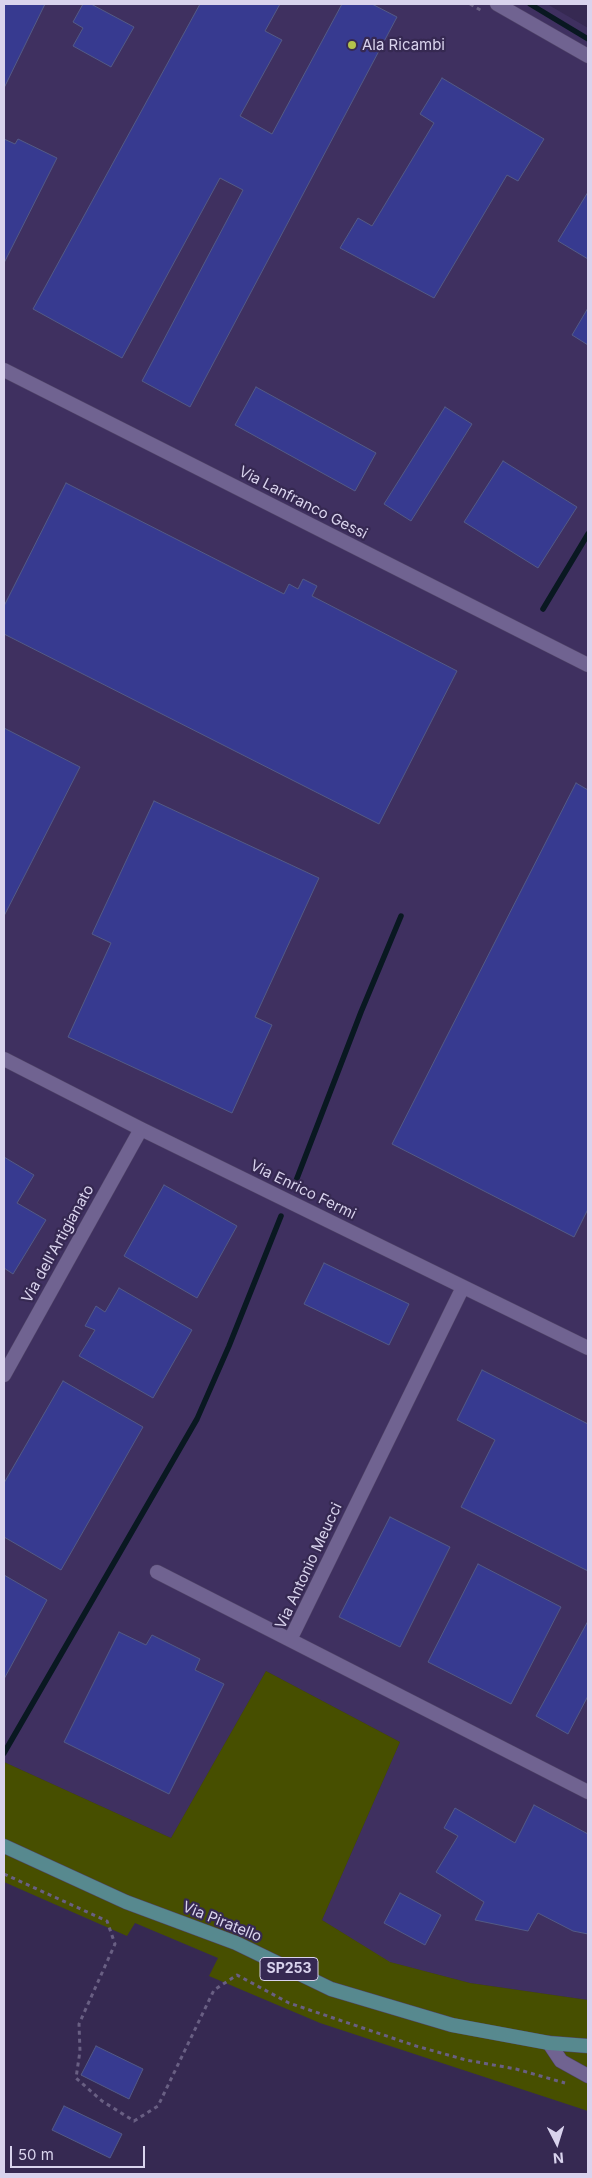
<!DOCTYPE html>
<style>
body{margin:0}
#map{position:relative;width:592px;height:2178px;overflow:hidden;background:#362952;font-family:Inter,sans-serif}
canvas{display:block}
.frame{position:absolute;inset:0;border:5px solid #d9d3ed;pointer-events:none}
.north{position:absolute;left:532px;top:2118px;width:50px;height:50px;-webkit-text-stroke:4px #362952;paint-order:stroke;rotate:175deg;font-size:14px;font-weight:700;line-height:20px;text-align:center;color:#d9d3ed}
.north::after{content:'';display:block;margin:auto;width:18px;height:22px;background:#d9d3ed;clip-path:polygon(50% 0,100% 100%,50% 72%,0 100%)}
.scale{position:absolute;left:10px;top:2146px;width:135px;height:22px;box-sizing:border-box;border:2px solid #d9d3ed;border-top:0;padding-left:6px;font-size:15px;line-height:18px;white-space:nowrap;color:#d9d3ed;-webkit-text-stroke:4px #362952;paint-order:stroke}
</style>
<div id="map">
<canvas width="592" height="2178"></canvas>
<div class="frame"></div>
<div class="north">N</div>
<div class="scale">50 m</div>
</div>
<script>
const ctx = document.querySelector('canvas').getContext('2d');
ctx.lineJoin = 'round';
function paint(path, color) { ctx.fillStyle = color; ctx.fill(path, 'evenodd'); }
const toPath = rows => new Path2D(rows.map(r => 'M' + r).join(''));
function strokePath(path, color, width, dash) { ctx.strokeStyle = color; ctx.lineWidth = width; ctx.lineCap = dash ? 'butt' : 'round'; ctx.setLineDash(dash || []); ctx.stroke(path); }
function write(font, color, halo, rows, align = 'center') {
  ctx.font = font + ' Inter,sans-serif'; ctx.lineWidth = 4.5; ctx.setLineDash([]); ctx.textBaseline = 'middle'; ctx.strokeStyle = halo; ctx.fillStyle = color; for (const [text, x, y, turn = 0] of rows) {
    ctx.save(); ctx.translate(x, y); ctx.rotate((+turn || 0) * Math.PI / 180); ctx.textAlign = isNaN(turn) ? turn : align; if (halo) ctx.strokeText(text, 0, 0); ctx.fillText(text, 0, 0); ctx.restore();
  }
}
const built = toPath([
 [4,4,547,4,588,28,588,2000,470,1983,389,1962,322,1920,400,1742,266,1671,171,1838,4,1762]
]);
const green = toPath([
 [266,1671,400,1742,322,1920,390,1962,470,1983,588,2000,588,2111,320,2023,209,1976,218,1958,135,1923,127,1936,4,1882,4,1762,171,1838]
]);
const stream = toPath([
 [530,4,588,39],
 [543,609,588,534],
 [294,1186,361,1012,401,916],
 [4,1753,197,1419,229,1346,281,1216]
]);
const building = toPath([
 [4,4,45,4,4,88,4,4],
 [83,4,91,4,134,27,111,67,73,46,83,28,73,22,83,4],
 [200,4,280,4,265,31,282,40,240,116,272,134,342,4,372,4,397,17,190,407,142,381,243,190,220,178,122,358,33,309,200,4],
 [442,78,544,139,518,181,507,175,434,298,340,248,358,218,372,226,434,123,420,114,442,78],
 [4,139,15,144,18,139,57,158,4,263,4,139],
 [588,192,588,259,558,241,588,192],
 [588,308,588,345,572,335,588,308],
 [256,387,376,453,355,491,235,425,256,387],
 [445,407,472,424,411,521,384,504,445,407],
 [503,461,577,507,538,568,464,522,503,461],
 [66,483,284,594,289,584,298,589,303,579,317,586,312,596,457,671,379,824,4,634,4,606,66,483],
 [4,728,80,767,4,916,4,728],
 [576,783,588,790,588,1209,574,1237,392,1144,576,783],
 [154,801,319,878,255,1017,272,1025,232,1113,68,1037,111,943,92,934,154,801],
 [4,1157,34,1175,17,1203,46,1220,13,1274,4,1268,4,1157],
 [164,1185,237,1226,197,1298,124,1256,164,1185],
 [324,1263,409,1304,389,1345,304,1304,324,1263],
 [119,1288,192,1330,153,1398,79,1356,95,1330,85,1326,96,1306,105,1312,119,1288],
 [482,1370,588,1424,588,1571,461,1507,495,1440,457,1420,482,1370],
 [63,1381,143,1427,61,1570,4,1537,4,1483,63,1381],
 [390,1517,450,1547,400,1647,339,1617,390,1517],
 [478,1564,561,1607,511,1704,428,1662,478,1564],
 [4,1575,47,1600,4,1679,4,1575],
 [588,1621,588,1696,568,1734,536,1716,588,1621],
 [119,1632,146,1645,152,1635,200,1659,195,1670,224,1684,169,1794,64,1742,119,1632],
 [534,1805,588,1834,588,1934,573,1931,538,1913,528,1931,475,1920,484,1902,436,1872,458,1836,444,1828,455,1808,515,1843,534,1805],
 [400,1893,441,1915,425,1945,384,1923,400,1893],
 [96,2046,143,2069,129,2099,81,2075,96,2046],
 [64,2106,122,2134,110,2158,52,2130,64,2106]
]);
const path = toPath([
 [470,4,482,11],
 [4,1874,107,1921,115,1944,79,2024,80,2051,76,2078,102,2101,134,2121,158,2106,214,1990,237,1975,289,2003,416,2046,466,2060,516,2069,565,2083]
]);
const minor = toPath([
 [4,370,588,665],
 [4,1059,141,1129,588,1348],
 [4,1375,141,1129],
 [157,1572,588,1792],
 [290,1640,463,1287],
 [549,2043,561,2061,588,2076]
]);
const tertiary = toPath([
 [497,4,588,56]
]);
const primary = toPath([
 [4,1846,126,1902,236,1943,331,1989,452,2025,549,2043,588,2046]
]);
const markers = [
 [352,45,5,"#b3c24b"]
];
const shields = [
 [289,1969,58]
];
const shieldNames = [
 ["SP253",289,1969]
];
const poiNames = [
 ["Ala Ricambi",362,45]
];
const streetNames = [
 ["Via Lanfranco Gessi",303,503,27],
 ["Via Enrico Fermi",303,1190,26],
 ["Via dell'Artigianato",58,1244,-61],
 ["Via Antonio Meucci",309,1566,-65],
 ["Via Piratello",222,1922,22]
];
paint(built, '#3f3060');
paint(green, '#474f00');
strokePath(stream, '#091821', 5.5);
paint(building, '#373a90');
strokePath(building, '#535a86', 1);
strokePath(minor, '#4f4366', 15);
strokePath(tertiary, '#4f4366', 15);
strokePath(primary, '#4f4366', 15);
strokePath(path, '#695f83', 3, [4, 4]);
strokePath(minor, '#706391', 14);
strokePath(tertiary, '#706391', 14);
strokePath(primary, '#57898f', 14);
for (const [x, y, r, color] of markers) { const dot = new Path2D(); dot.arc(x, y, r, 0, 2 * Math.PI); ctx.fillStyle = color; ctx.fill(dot); strokePath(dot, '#362952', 2); }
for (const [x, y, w] of shields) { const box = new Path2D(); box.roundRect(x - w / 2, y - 11.5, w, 23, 4); ctx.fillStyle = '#362952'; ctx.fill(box); strokePath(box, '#d9d3ed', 1); }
write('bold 14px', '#d9d3ed', null, shieldNames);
write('15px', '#d9d3ed', '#362952', poiNames, 'left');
write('15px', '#d9d3ed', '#362952', streetNames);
</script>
